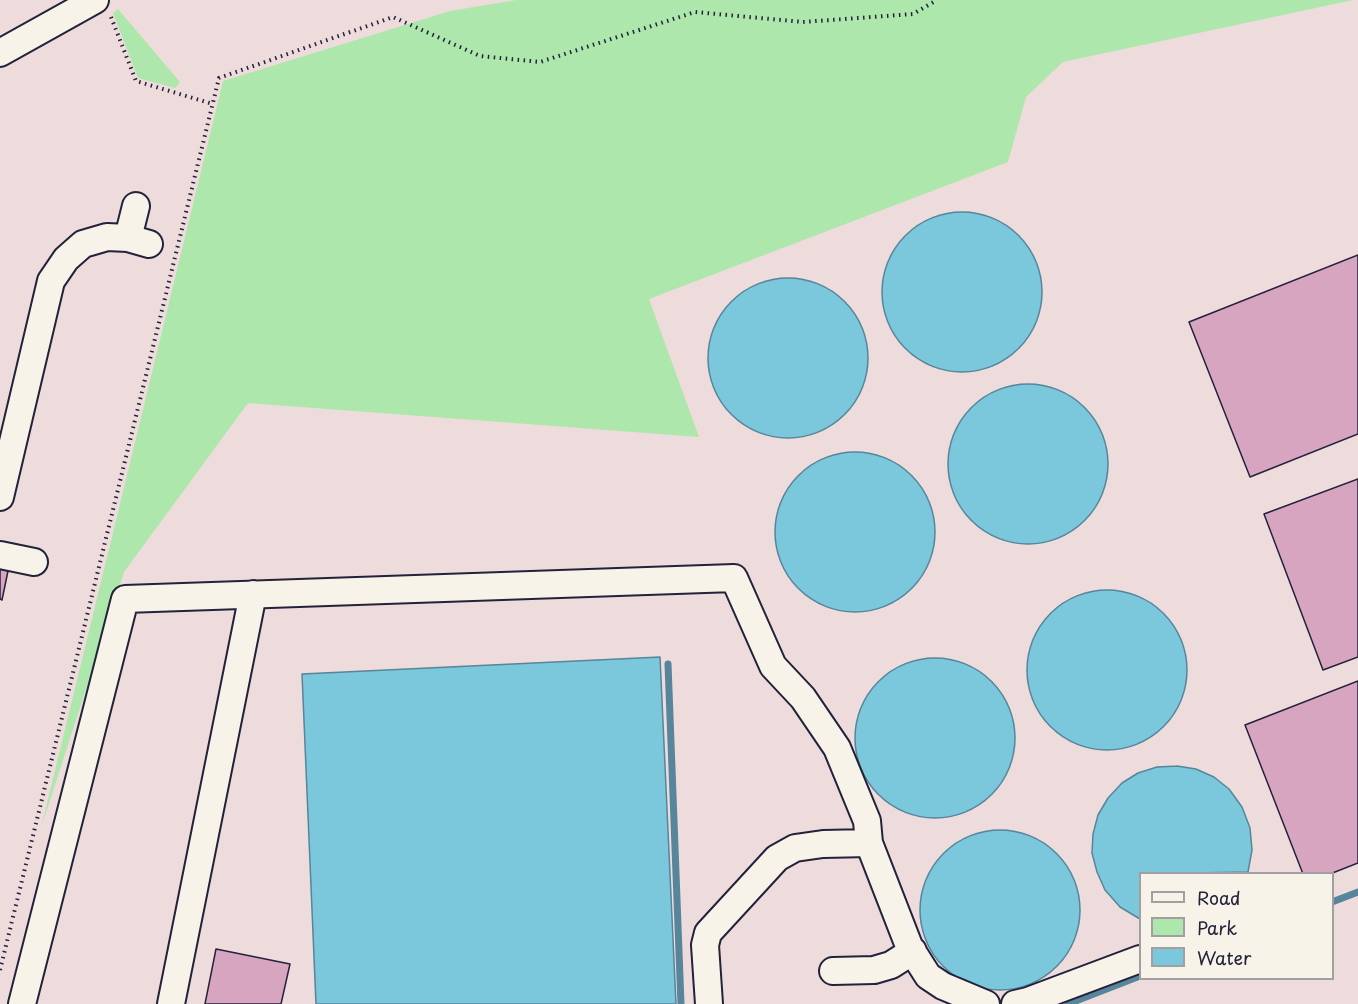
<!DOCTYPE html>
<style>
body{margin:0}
#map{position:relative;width:1358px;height:1004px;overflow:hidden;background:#eedcdc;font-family:"Playpen Sans",sans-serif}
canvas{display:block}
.legend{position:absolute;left:1139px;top:872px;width:195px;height:108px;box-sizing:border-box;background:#f7f3e8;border:2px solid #a29fa3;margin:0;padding:8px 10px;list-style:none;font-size:18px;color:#22223b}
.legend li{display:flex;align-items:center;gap:12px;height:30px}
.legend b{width:30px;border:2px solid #a29fa3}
</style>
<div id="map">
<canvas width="1358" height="1004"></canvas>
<ul class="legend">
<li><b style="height:8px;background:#f7f3e8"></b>Road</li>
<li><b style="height:16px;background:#aee7ab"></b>Park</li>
<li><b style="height:16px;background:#7bc7db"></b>Water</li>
</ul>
</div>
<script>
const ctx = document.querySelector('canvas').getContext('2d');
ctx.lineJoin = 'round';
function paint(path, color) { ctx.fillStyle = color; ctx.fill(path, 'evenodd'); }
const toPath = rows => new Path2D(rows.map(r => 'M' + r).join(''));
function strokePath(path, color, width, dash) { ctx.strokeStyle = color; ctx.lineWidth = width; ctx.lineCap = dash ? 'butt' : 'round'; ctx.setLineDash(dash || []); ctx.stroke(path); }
const green = toPath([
 [516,0,1353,0,1063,62,1026,97,1008,162,649,299,699,437,248,403,124,572,41,828,223,81,450,11],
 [118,9,180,82,175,88,138,78,113,13]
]);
const water = toPath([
 '882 292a80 80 0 1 1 160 0a80 80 0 1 1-160 0Z',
 '708 358a80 80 0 1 1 160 0a80 80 0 1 1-160 0Z',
 '948 464a80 80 0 1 1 160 0a80 80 0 1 1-160 0Z',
 '775 532a80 80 0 1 1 160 0a80 80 0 1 1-160 0Z',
 '1027 670a80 80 0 1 1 160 0a80 80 0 1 1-160 0Z',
 [660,657,676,1004,316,1004,302,674,660,657],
 '855 738a80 80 0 1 1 160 0a80 80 0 1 1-160 0Z',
 [1177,766,1196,769,1214,777,1229,789,1242,807,1250,828,1252,850,1248,872,1140,874,1140,919,1120,907,1105,890,1097,872,1092,853,1093,834,1098,815,1108,798,1122,783,1138,773,1157,767,1177,766],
 '920 910a80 80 0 1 1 160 0a80 80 0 1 1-160 0Z'
]);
const stream = toPath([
 [668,664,681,1004],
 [1332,902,1358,892],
 [1068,1004,1140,976]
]);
const building = toPath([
 [1358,255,1358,434,1250,477,1189,322,1358,255],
 [1358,479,1358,657,1323,670,1264,514,1358,479],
 [0,569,8,571,2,600,0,599,0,569],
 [1358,681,1358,863,1330,874,1303,874,1245,725,1358,681],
 [216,949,290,964,281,1004,205,1004,216,949]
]);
const path = toPath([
 [111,17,136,81,213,104],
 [0,970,219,78,393,17,480,56,540,62,695,12,803,22,913,14,937,0]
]);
const minor = toPath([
 [0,53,95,0],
 [128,238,136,206],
 [0,497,51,281,66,259,83,244,107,237,128,238,149,244],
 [0,555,34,562],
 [869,843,909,946,928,976,943,986,986,1004],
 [833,971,874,970,891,965,913,951],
 [22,1004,125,599,734,578,773,666,803,698,837,748,867,821,869,843,823,844,795,848,777,858,708,933,705,945,709,1004],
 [171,1004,253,594],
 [1015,1004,1028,1001,1140,959]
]);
paint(green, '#aee7ab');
paint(water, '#7bc7db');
strokePath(water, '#57859b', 1.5);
strokePath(stream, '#57859b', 7);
paint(building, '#d8a5c0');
strokePath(building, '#22223b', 1.5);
strokePath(minor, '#22223b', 30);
strokePath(path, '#22223b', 4, [1.5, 4.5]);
strokePath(minor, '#f7f3e8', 26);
</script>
